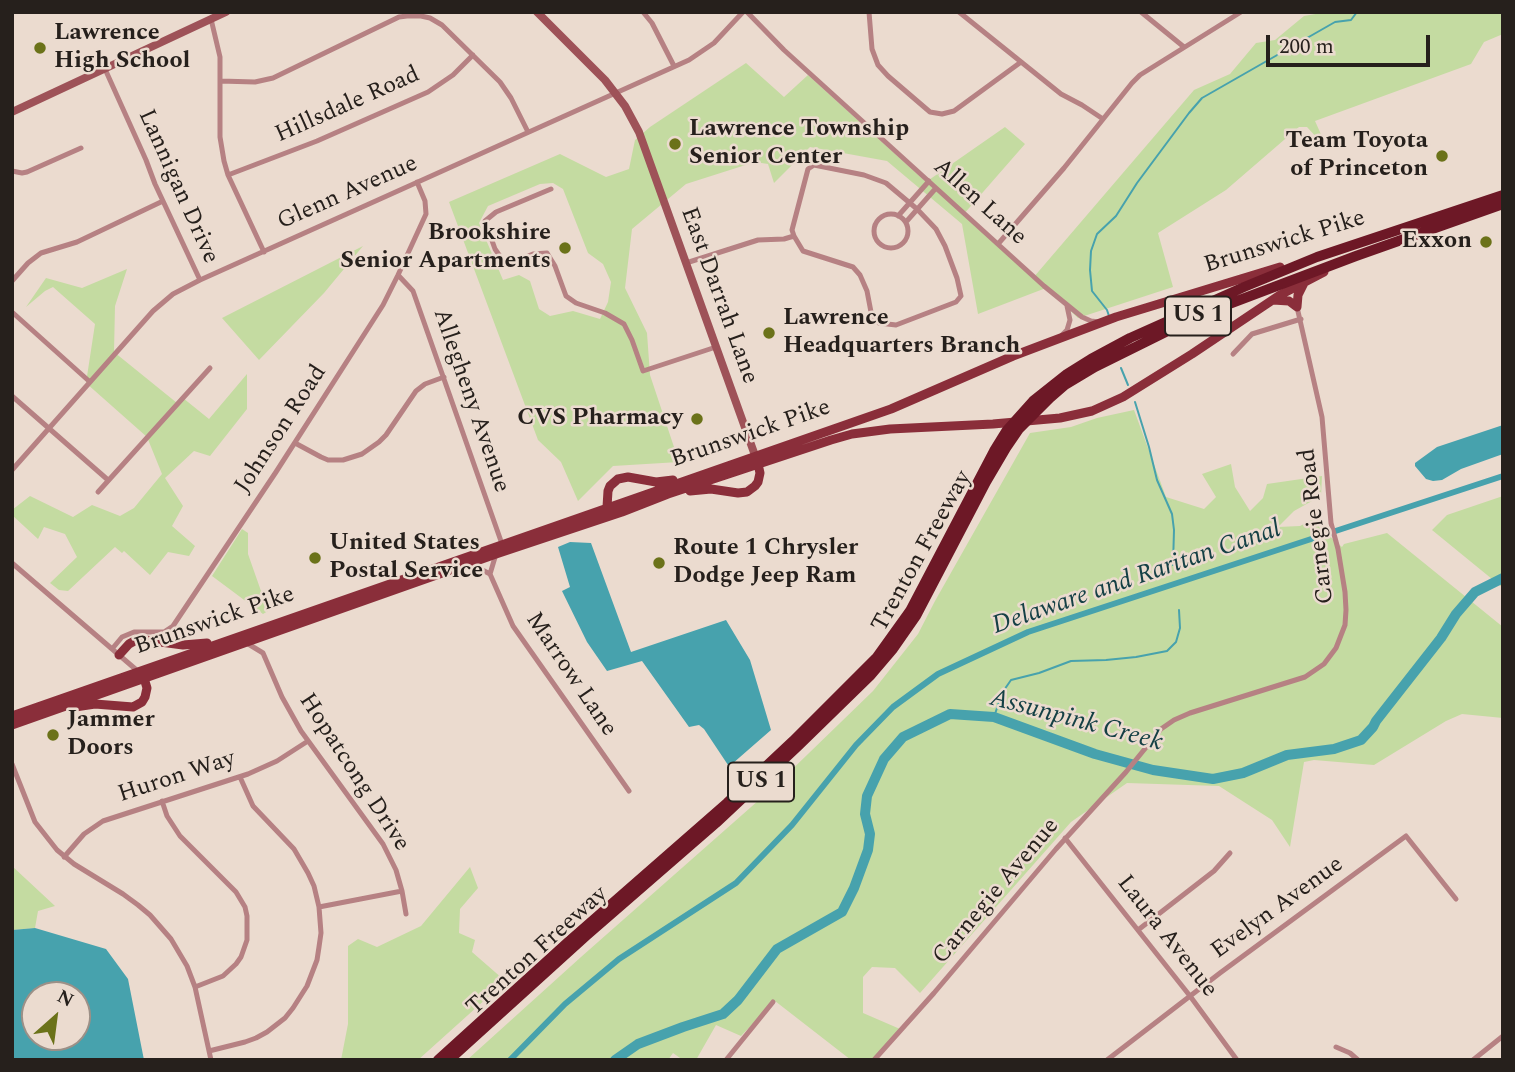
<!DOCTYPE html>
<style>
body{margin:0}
#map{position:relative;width:1515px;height:1072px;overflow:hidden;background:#ebdbcf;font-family:Spectral,serif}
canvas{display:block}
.frame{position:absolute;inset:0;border:14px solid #26201c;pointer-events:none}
.north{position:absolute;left:21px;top:981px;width:70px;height:70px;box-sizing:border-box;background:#ebdbcf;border:2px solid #9c9087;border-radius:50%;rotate:28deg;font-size:19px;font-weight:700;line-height:28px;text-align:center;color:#26201c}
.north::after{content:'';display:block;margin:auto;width:24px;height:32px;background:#6b7219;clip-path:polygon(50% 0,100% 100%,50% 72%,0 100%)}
.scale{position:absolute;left:1266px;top:35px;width:164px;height:32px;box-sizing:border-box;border:4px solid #26201c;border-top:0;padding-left:9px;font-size:21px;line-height:24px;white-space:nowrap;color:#26201c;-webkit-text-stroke:5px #ebdbcf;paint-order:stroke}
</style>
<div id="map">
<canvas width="1515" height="1072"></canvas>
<div class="frame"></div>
<div class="north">N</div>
<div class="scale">200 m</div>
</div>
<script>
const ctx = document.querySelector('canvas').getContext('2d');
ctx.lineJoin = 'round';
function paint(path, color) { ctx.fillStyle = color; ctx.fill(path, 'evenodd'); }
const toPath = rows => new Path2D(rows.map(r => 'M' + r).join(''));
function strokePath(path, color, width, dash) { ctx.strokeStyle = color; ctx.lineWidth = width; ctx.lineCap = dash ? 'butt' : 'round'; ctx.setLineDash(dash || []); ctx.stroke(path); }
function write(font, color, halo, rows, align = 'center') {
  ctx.font = font + ' Spectral,serif'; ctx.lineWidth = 5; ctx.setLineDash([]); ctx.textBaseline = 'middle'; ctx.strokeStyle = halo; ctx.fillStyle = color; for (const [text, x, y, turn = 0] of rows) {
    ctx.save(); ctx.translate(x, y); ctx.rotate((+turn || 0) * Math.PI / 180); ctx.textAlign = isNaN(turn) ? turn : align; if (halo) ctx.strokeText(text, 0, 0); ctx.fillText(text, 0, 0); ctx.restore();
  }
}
const green = toPath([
 [1327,12,1503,12,1503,34,1484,42,1471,64,1315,121,1328,150,1307,127,1299,127,1226,190,1158,233,1173,287,1078,318,1046,288,978,314,962,224,887,161,810,147,774,183,768,164,755,162,686,184,632,229,625,288,647,333,650,375,679,462,613,466,578,501,561,462,538,440,449,202,560,154,606,177,629,169,635,140,650,127,746,63,784,97,808,75,926,182,1005,127,1025,144,963,215,1033,278,1194,90,1230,74,1256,43,1275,40,1304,16],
 [553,183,563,189,588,253,603,264,611,282,608,302,600,319,573,311,550,316,539,309,530,281,519,275,503,280,479,223,488,206,540,184],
 [363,246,324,293,259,360,222,318],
 [127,269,115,306,114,352,177,403,183,398,209,419,247,374,247,409,210,456,194,451,165,478,183,506,172,526,195,546,189,556,168,552,150,575,124,551,122,553,115,547,68,591,59,590,50,583,77,557,65,534,44,527,38,539,12,515,12,510,30,496,73,517,92,505,120,516,134,508,162,474,147,437,86,383,95,324,53,287,45,291,26,307,46,278,82,288],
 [1134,410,1166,497,1204,509,1216,497,1202,474,1231,464,1235,487,1250,511,1263,498,1267,484,1322,476,1321,496,1294,511,1278,527,1300,526,1319,516,1319,527,1342,547,1344,544,1387,533,1503,627,1503,718,1462,714,1446,721,1374,765,1314,760,1304,762,1290,847,1272,820,1219,786,1127,783,1071,822,920,993,895,968,872,967,863,977,863,1013,900,1029,873,1060,851,1060,775,1001,741,1036,716,1025,696,1060,683,1060,673,1053,668,1060,467,1060,581,957,776,785,873,691,918,634,935,601,1030,433,1071,427,1097,418],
 [1503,496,1503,588,1432,530,1447,515],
 [242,529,248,533,248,554,268,611,263,614,212,576],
 [12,866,55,906,38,911,35,928,12,930],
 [470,867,478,888,460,909,459,933,475,940,472,952,503,979,508,979,418,1060,341,1060,348,1024,348,946,358,939,377,947,421,926]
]);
const water = toPath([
 [1503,425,1503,454,1461,469,1442,480,1433,481,1426,479,1415,466,1415,463,1437,447],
 [570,542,591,543,631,652,726,620,750,660,771,730,732,764,730,768,704,729,699,725,689,727,642,661,607,671,587,642,562,591,570,587,558,547],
 [35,928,106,949,128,979,144,1060,12,1060,12,930],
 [77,995,77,1037,35,1037,35,995]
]);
const stream = toPath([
 [1109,316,1107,310,1092,291,1090,270,1091,251,1097,234,1116,216,1137,183,1189,113,1202,98,1335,22,1351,20,1357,12],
 [1121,368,1128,385],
 [1135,402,1149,447,1157,480,1172,514,1174,530,1173,565],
 [994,717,1002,693,1011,680,1039,673,1071,661,1106,660,1136,657,1167,651,1176,642,1180,628,1179,610]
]);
const canal = toPath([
 [510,1060,565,1004,619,959,736,883,792,825,856,745,893,707,938,674,1028,632,1503,476]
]);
const river = toPath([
 [615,1060,638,1044,683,1027,723,1014,738,1000,777,949,842,912,854,888,868,850,870,834,865,814,867,796,884,759,903,737,950,714,994,717,1095,754,1153,770,1213,779,1243,773,1287,755,1334,749,1361,740,1373,727,1376,721,1441,638,1456,614,1475,592,1503,578]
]);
const street = toPath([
 [643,12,652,23,674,66],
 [747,12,784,50,1044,286,1082,317,1091,321,1099,322],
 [869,12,872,49,878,65,888,76,930,112,942,114,954,111,1021,62],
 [959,12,1061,94,1082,105,1103,119],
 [1141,12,1184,47],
 [211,19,220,57,220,137,224,161,228,175,264,252],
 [105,69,146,160,155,184,200,280],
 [220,81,255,82,273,78,399,17,407,16,421,16,430,18,442,25,500,82,511,98,528,132],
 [814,165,864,175,886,183,917,209,936,229,945,246,957,278,961,296,956,302,896,325,879,323,871,312,867,291,860,275,853,267,803,251,794,236,792,230,808,169,814,165],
 [12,171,22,173,27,172,81,148],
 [228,175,317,141,428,92,453,75,473,55],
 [551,189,496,212,485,221,495,249,506,265,533,254,547,253,555,266,566,296,576,303,605,313,624,324,632,340,643,371,716,347],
 '874 231a17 17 0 1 1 34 0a17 17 0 1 1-34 0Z',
 [898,216,929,181],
 [906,222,936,188],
 [998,244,1064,168,1132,83,1140,75,1241,12],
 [686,263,758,240,784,239,794,236],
 [398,275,413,291,502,544],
 [12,281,28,263,41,253,77,242,163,201],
 [12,312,90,382],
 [1062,335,1067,330,1070,320,1067,306],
 [1233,354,1252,334,1301,319],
 [12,396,108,480],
 [295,443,321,457,328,460,343,460,362,454,379,442,386,435,416,391,425,384,444,377],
 [12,470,153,311,173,294,200,280,689,60,714,43,743,12],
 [98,492,210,368],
 [12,563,140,673],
 [471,564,490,574,513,626,629,791],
 [490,574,496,554],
 [245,642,263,653,282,697,301,731,383,844,396,870,402,891,406,914],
 [112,649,122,637,134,632,164,632,173,626,276,472,383,305,398,275,426,214,425,201,417,182],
 [12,764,35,822,57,850,74,864,123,894,138,905,150,915,171,939,187,966,195,987,211,1060],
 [162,801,167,816,180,836,236,892,245,907,247,916,247,940,241,957,236,964,223,976,195,987],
 [1065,838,1190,996,1237,1060],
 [64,857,84,834,103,821,248,774,277,761,308,741],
 [319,907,402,891],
 [1138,930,1214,871,1230,853],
 [1336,1047,1350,1053,1358,1060],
 [209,1051,245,1042,256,1038,267,1032,285,1018,293,1008,307,986,317,960,319,947,321,933,319,907,314,886,308,873,294,849,253,806,240,777],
 [726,1060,773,1002],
 [874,1060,934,993,1056,849,1126,772,1161,729,1174,720,1190,713,1305,677,1324,664,1336,648,1345,625,1346,610,1345,592,1338,549,1331,523,1322,417,1297,307],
 [1107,1060,1220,973,1406,836,1456,899],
 [1473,1060,1503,1036]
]);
const secondary = toPath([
 [537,12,605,80,625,106,639,132,757,461],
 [12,112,226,12]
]);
const primary = toPath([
 [1273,300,1289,301,1297,307,1298,295,1304,283],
 [690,491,711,489,738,493,747,492,755,486,758,482,760,473,758,464],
 [607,507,608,491,610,486,618,479,628,477,656,482,673,480],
 [119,655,129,644,138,639,183,645,207,643],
 [75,707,95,704,133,707,142,702,145,697,147,688,144,678],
 [12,716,891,409,1013,356,1116,317,1280,267],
 [12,725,496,554,622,512,668,494,831,440,852,434,890,429,993,424,1060,418,1092,411,1123,397,1192,354,1280,295,1324,272]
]);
const highway = toPath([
 [438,1060,567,943,727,803,793,741,877,657,910,611,994,451,1007,430,1033,401,1067,374,1091,359,1130,338,1244,287,1317,257,1503,195],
 [449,1060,587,935,716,823,798,746,870,676,893,649,916,616,986,482,1006,448,1019,429,1050,398,1065,385,1095,367,1200,315,1356,256,1503,204]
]);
const markers = [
 [40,48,7,"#6b7219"],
 [675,144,7,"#6b7219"],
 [1442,156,7,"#6b7219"],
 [1486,242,7,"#6b7219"],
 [565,248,7,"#6b7219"],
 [769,333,7,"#6b7219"],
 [697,419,7,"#6b7219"],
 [315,558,7,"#6b7219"],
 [659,563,7,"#6b7219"],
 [53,735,7,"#6b7219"]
];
const shields = [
 [1198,316,66],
 [761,782,66]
];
const shieldNames = [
 ["US 1",1198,316],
 ["US 1",761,782]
];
const poiNames = [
 ["Lawrence",54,34],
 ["High School",54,62],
 ["Lawrence Township",689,130],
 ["Senior Center",689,158],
 ["Team Toyota",1428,142,"right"],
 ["of Princeton",1428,170,"right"],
 ["Brookshire",551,234,"right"],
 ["Senior Apartments",551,262,"right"],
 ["Exxon",1472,242,"right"],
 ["Lawrence",783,319],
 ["Headquarters Branch",783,347],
 ["CVS Pharmacy",683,419,"right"],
 ["United States",329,544],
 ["Postal Service",329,572],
 ["Route 1 Chrysler",673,549],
 ["Dodge Jeep Ram",673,577],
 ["Jammer",67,721],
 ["Doors",67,749]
];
const streetNames = [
 ["Hillsdale Road",348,106,-24],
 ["Lannigan Drive",177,187,66],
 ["Glenn Avenue",348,194,-24],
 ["Allen Lane",979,203,42],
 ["Brunswick Pike",1285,243,-17],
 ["East Darrah Lane",718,296,70],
 ["Allegheny Avenue",470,401,71],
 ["Johnson Road",282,430,-57],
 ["Brunswick Pike",751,435,-19],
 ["Carnegie Road",1318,526,-97],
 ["Trenton Freeway",923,552,-61],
 ["Brunswick Pike",215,622,-19],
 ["Marrow Lane",570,675,56],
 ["Hopatcong Drive",353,773,57],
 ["Huron Way",177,778,-18],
 ["Carnegie Avenue",997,892,-50],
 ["Evelyn Avenue",1278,909,-36],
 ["Laura Avenue",1166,937,52],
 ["Trenton Freeway",538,952,-42]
];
const waterNames = [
 ["Delaware and Raritan Canal",1137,579,-19],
 ["Assunpink Creek",1076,722,15]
];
paint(green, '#c4dba1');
paint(water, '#47a2ad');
strokePath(stream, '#47a2ad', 2);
strokePath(canal, '#47a2ad', 6);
strokePath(river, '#47a2ad', 10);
strokePath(street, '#b68183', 5);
strokePath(secondary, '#9e5258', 8);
strokePath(primary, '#8a2e3a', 9);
strokePath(highway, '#6d1826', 10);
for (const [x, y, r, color] of markers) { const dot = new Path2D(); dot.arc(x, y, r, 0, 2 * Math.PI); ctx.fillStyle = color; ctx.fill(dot); strokePath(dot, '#ebdbcf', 2.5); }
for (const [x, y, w] of shields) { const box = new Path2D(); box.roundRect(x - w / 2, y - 19.5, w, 39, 5); ctx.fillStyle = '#ebdbcf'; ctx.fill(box); strokePath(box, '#26201c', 2); }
write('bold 23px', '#26201c', null, shieldNames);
write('bold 24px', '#26201c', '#ebdbcf', poiNames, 'left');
write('24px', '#26201c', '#ebdbcf', streetNames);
write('italic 26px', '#154045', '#ebdbcf', waterNames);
</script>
